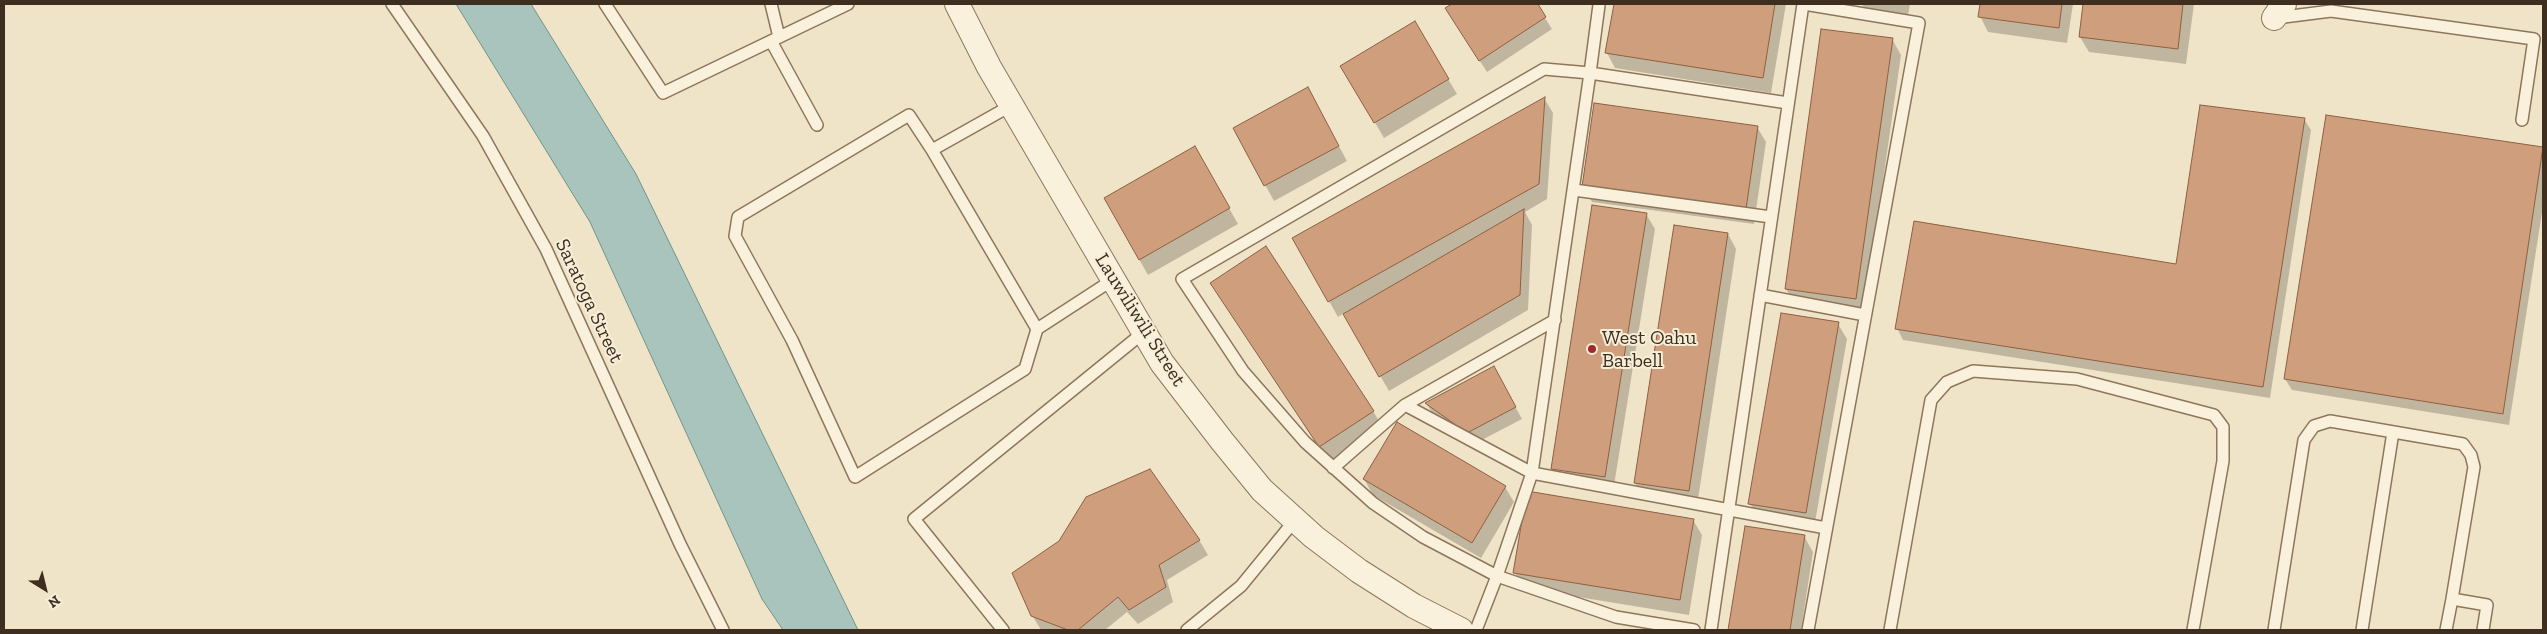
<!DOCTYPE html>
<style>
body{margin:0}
#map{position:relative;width:2547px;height:634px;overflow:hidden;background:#f0e4c8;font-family:"Zilla Slab",serif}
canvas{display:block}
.frame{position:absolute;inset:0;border:5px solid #3d2e20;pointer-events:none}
.north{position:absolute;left:20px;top:564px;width:50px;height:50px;-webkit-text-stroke:4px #f7eed8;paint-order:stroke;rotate:144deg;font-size:14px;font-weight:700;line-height:20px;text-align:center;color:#3d2e20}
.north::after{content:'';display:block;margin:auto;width:18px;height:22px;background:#3d2e20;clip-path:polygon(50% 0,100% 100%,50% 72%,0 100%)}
</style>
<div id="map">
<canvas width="2547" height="634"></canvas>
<div class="frame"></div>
<div class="north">N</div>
</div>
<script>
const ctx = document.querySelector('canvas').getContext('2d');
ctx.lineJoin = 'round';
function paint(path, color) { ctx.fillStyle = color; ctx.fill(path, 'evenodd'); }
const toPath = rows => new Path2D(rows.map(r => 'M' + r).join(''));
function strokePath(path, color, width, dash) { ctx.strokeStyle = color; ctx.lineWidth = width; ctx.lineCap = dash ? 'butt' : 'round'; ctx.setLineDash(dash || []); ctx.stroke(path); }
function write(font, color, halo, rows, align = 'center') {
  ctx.font = font + ' "Zilla Slab",serif'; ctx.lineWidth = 4; ctx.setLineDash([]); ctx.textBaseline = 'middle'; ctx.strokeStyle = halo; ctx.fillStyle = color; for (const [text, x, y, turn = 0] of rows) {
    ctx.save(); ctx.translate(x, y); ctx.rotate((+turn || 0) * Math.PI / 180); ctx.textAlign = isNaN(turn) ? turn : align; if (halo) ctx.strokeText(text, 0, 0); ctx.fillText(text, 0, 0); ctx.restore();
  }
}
const water = toPath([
 [456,4,531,4,636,174,858,630,783,630,762,599,590,222,456,4]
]);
const shadow = toPath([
 [1454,4,1536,4,1552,29,1487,72,1446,9],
 [1615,4,1786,4,1771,93,1615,68,1607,53],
 [1862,4,1910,4,1907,21,1868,14],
 [1982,4,2073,4,2067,43,1988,32,1980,16],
 [2084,4,2194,4,2186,64,2089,52,2080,37],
 [1415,23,1457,94,1384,138,1342,66],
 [1892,39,1901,55,1864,313,1795,304,1786,289],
 [1544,98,1553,113,1547,199,1525,212,1532,225,1528,310,1389,391,1344,313,1338,317,1294,239],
 [1316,104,1347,161,1274,201,1234,128],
 [2327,116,2543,149,2543,206,2509,425,2292,390,2285,379],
 [2304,119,2311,130,2270,398,1903,340,1897,328,2177,266],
 [1757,127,1766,142,1754,224,1592,202,1584,187],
 [1195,148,1238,224,1148,275,1105,199],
 [1646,214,1655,229,1613,492,1561,484,1552,469],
 [1728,234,1736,249,1697,506,1644,498,1635,483],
 [1221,298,1373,411,1382,426,1329,462],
 [1838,324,1847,339,1814,528,1758,519,1750,503],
 [1500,379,1522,419,1474,444,1433,414,1426,403],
 [1364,479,1505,487,1514,502,1481,558,1373,495],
 [1693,520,1702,535,1689,615,1523,588,1515,573],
 [1746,528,1804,536,1813,552,1801,630,1729,630],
 [1199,540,1208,555,1167,580,1173,602,1138,624,1127,612,1105,630,1041,630,1032,615]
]);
const building = toPath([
 [1452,4,1538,4,1546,17,1479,61,1445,8,1452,4],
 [1614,4,1775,4,1763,78,1605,53,1614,4],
 [1980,4,2062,4,2059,28,1978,17,1980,4],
 [2083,4,2183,4,2178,49,2079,37,2083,4],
 [1415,21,1449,79,1374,123,1340,66,1415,21],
 [1821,29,1893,38,1856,299,1785,289,1821,29],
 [1308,87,1339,146,1264,186,1233,128,1308,87],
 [1545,97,1539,184,1328,302,1292,238,1545,97],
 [1594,103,1758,126,1746,209,1582,187,1594,103],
 [2200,105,2305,118,2263,387,1895,329,1914,221,2176,264,2200,105],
 [2326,115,2543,147,2503,414,2284,379,2326,115],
 [1195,146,1230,208,1139,260,1104,198,1195,146],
 [1592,205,1647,213,1605,477,1551,469,1592,205],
 [1524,209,1520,295,1379,377,1343,314,1524,209],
 [1674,225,1728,233,1689,491,1634,483,1674,225],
 [1266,246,1374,411,1319,447,1210,283,1266,246],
 [1781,313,1839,322,1806,513,1748,504,1781,313],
 [1494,366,1516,407,1467,433,1425,403,1494,366],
 [1397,422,1506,486,1472,543,1363,479,1397,422],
 [1150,469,1200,540,1159,565,1166,587,1129,610,1118,597,1078,630,1068,630,1031,616,1012,573,1059,541,1086,497,1150,469],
 [1527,491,1694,519,1680,600,1513,573,1527,491],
 [1745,526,1805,535,1790,630,1728,630,1745,526]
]);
const service = toPath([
 [392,4,483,136,546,249,680,544,723,630],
 [605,4,663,93,848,4],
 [771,4,779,37],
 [1804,4,1919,23,1808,630],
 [1599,5,1590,73,1544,69,1182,279,1243,371,1305,442,1373,503,1423,537,1497,576,1532,473,1590,73,1788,103],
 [2276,18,2331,11,2534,39,2522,120],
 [771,41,817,125],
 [932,150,1012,105],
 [1574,190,1771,217],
 [1760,295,1865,315],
 [1555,320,1405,405,1532,473,1826,528],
 [1037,329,1025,369,855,477,792,340,735,236,738,217,909,115,932,150,1037,329,1114,279],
 [1333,468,1405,405],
 [1003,630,914,519,1144,332],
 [1187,630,1241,586,1295,520],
 [1476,630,1497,576,1616,617,1694,630],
 [1711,630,1803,4],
 [1890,630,1931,400,1947,382,1973,371,2077,379,2214,415,2223,427,2223,461,2193,630],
 [2274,630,2304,440,2314,426,2330,421,2463,444,2471,455,2474,467,2452,599,2487,605,2483,630],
 [2362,630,2393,432],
 [2446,630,2452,599]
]);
const minor = toPath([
 [957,4,989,67,1162,363,1222,441,1262,490,1314,537,1359,571,1414,606,1461,630],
 [2274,18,2284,4]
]);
const markers = [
 [1592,349,5,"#9e2a2b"]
];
const streetNames = [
 ["Saratoga Street",589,301,65],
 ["Lauwiliwili Street",1140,320,58]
];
const poiNames = [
 ["West Oahu",1602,338],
 ["Barbell",1602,361]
];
paint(water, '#a9c4bc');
strokePath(water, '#6f938a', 1);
paint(shadow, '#0003');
paint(building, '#cf9f7d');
strokePath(building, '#8d5f41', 1);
strokePath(service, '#8d765c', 14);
strokePath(minor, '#8d765c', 26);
strokePath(service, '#faf1dc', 11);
strokePath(minor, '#faf1dc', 24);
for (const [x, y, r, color] of markers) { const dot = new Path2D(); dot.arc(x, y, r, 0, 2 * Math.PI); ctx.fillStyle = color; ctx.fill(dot); strokePath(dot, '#f7eed8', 2); }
write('20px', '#3d2e20', '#f7eed8', streetNames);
write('20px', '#3d2e20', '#f7eed8', poiNames, 'left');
</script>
